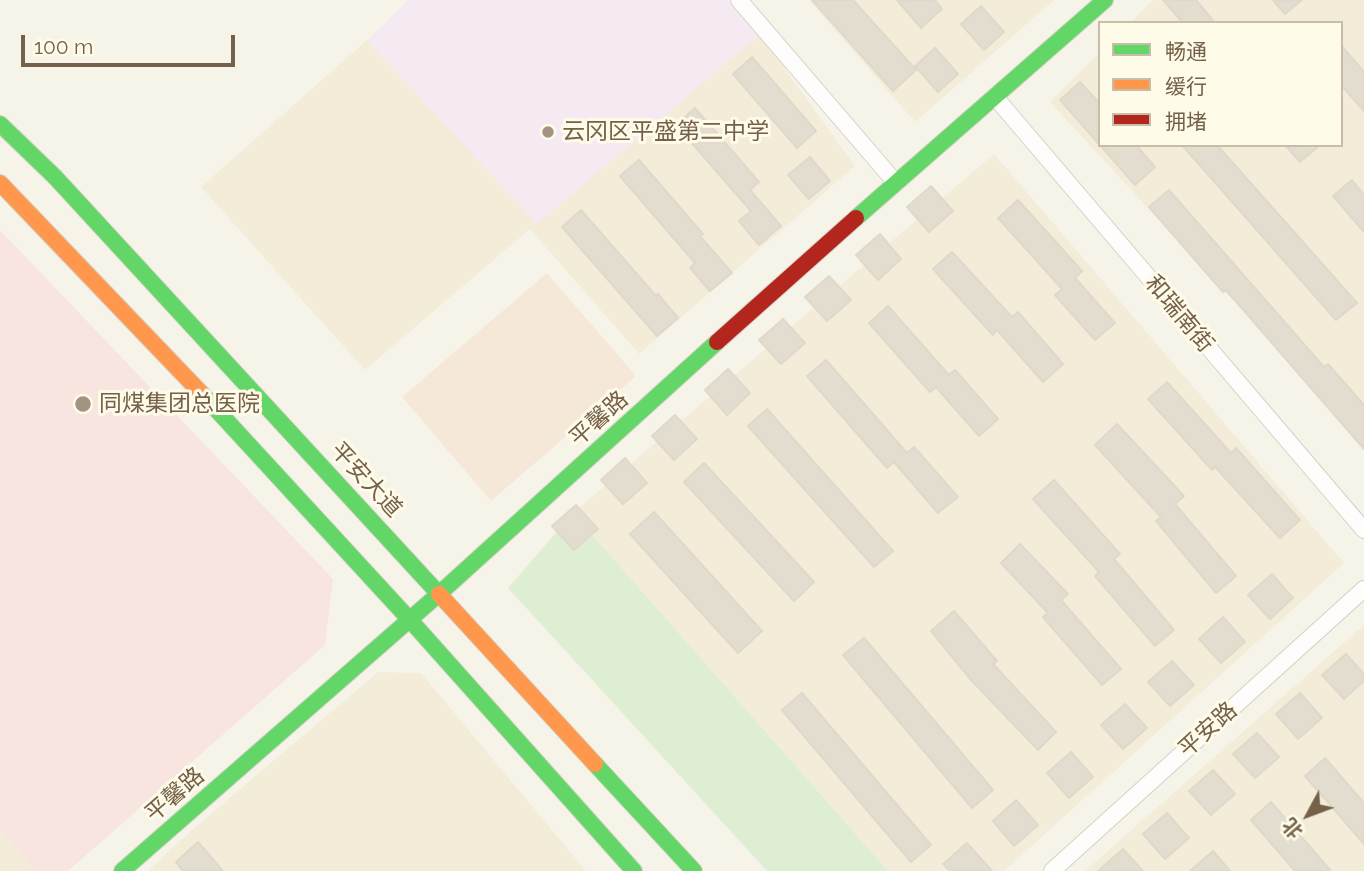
<!DOCTYPE html>
<meta charset="utf-8">
<style>
body{margin:0}
#map{position:relative;width:1364px;height:871px;overflow:hidden;background:#f6f4e9;font-family:Raleway,"Noto Sans SC",sans-serif}
canvas{display:block}
.legend{position:absolute;left:1098px;top:21px;width:245px;height:126px;box-sizing:border-box;background:#fffbe9;border:2px solid #c8bda9;margin:0;padding:9px 12px;list-style:none;font-size:21px;color:#756149}
.legend li{display:flex;align-items:center;gap:14px;height:35px}
.legend b{width:35px;border:2px solid #c8bda9}
.north{position:absolute;left:1273px;top:780px;width:70px;height:70px;-webkit-text-stroke:5px #fffbe9;paint-order:stroke;rotate:229deg;font-size:19px;font-weight:700;line-height:28px;text-align:center;color:#756149}
.north::after{content:'';display:block;margin:auto;width:24px;height:32px;background:#756149;clip-path:polygon(50% 0,100% 100%,50% 72%,0 100%)}
.scale{position:absolute;left:21px;top:35px;width:214px;height:32px;box-sizing:border-box;border:4px solid #756149;border-top:0;padding-left:9px;font-size:21px;line-height:24px;white-space:nowrap;color:#756149;-webkit-text-stroke:5px #fffbe9;paint-order:stroke}
</style>
<div id="map">
<canvas width="1364" height="871"></canvas>
<ul class="legend">
<li><b style="height:9px;background:#63d668"></b>畅通</li>
<li><b style="height:9px;background:#ff974d"></b>缓行</li>
<li><b style="height:9px;background:#b3261e"></b>拥堵</li>
</ul>
<div class="north">北</div>
<div class="scale">100 m</div>
</div>
<script>
const ctx = document.querySelector('canvas').getContext('2d');
ctx.lineJoin = 'round';
function paint(path, color) { ctx.fillStyle = color; ctx.fill(path, 'evenodd'); }
const toPath = rows => new Path2D(rows.map(r => 'M' + r).join(''));
function strokePath(path, color, width, dash) { ctx.strokeStyle = color; ctx.lineWidth = width; ctx.lineCap = dash ? 'butt' : 'round'; ctx.setLineDash(dash || []); ctx.stroke(path); }
function write(font, color, halo, rows, align = 'center') {
  ctx.font = font + ' Raleway,"Noto Sans SC",sans-serif'; ctx.lineWidth = 6; ctx.setLineDash([]); ctx.textBaseline = 'middle'; ctx.strokeStyle = halo; ctx.fillStyle = color; for (const [text, x, y, turn = 0] of rows) {
    ctx.save(); ctx.translate(x, y); ctx.rotate((+turn || 0) * Math.PI / 180); ctx.textAlign = isNaN(turn) ? turn : align; if (halo) ctx.strokeText(text, 0, 0); ctx.fillText(text, 0, 0); ctx.restore();
  }
}
const residential = toPath([
 [809,0,1054,0,915,122],
 [1153,0,1364,0,1364,442,1050,102,1100,52,1100,145,1341,145,1341,23,1130,23],
 [760,34,855,166,639,354,530,229,365,370,201,187,367,40,537,223],
 [994,154,1344,563,1004,871,888,871,573,513],
 [1364,625,1364,871,1085,871],
 [378,672,421,673,586,871,148,871,192,830],
 [0,830,19,852,35,871,0,871]
]);
const commercial = toPath([
 [547,273,636,376,491,501,402,397]
]);
const education = toPath([
 [409,0,728,0,760,34,537,224,367,40]
]);
const medical = toPath([
 [0,230,333,579,325,645,68,871,35,871,0,830]
]);
const green = toPath([
 [573,513,888,871,767,871,508,588]
]);
const building = toPath([
 [812,0,853,0,916,70,893,91,812,0],
 [897,0,935,0,942,9,921,28,897,0],
 [1163,0,1196,0,1215,23,1183,23,1163,0],
 [1273,0,1302,0,1285,14,1273,0],
 [981,6,1004,32,984,50,961,24,981,6],
 [1341,45,1364,72,1364,111,1341,85,1341,45],
 [935,48,958,74,938,92,915,66,935,48],
 [752,57,816,131,797,148,733,74,752,57],
 [1080,82,1100,104,1100,145,1060,100,1080,82],
 [695,108,759,182,750,190,781,226,759,245,739,221,751,211,676,125,695,108],
 [1100,145,1136,145,1155,167,1135,185,1100,145],
 [1182,145,1217,145,1357,303,1336,320,1182,145],
 [1285,145,1320,145,1300,162,1285,145],
 [810,157,830,181,809,199,788,175,810,157],
 [639,160,703,234,700,236,732,273,710,291,690,268,695,263,620,176,639,160],
 [1352,180,1364,195,1364,232,1333,196,1352,180],
 [931,186,953,211,929,232,907,207,931,186],
 [1169,190,1324,367,1328,364,1364,405,1364,449,1226,290,1223,292,1149,207,1169,190],
 [1018,200,1082,271,1075,278,1115,323,1095,340,1055,295,1062,289,998,218,1018,200],
 [581,210,656,296,658,294,678,318,657,336,562,227,581,210],
 [880,234,901,259,878,280,856,255,880,234],
 [952,252,1012,317,1018,312,1063,364,1043,382,997,330,993,335,933,269,952,252],
 [829,276,851,300,827,321,805,297,829,276],
 [888,306,949,375,955,370,998,419,979,436,936,387,930,392,869,323,888,306],
 [783,319,805,343,781,364,759,340,783,319],
 [826,360,907,453,914,447,958,497,938,513,894,462,887,468,807,376,826,360],
 [728,369,750,393,727,415,705,390,728,369],
 [1167,382,1231,453,1236,448,1300,520,1280,538,1215,467,1212,470,1148,399,1167,382],
 [767,409,893,551,874,567,748,426,767,409],
 [675,415,697,439,674,460,652,436,675,415],
 [1117,424,1184,496,1175,504,1236,576,1216,593,1156,521,1161,517,1095,445,1117,424],
 [625,458,647,483,623,504,601,480,625,458],
 [704,463,814,582,794,601,684,482,704,463],
 [1054,480,1120,554,1114,559,1174,630,1155,646,1095,576,1099,572,1033,499,1054,480],
 [576,505,598,529,574,550,552,526,576,505],
 [654,512,762,631,738,653,630,534,654,512],
 [1020,544,1068,594,1061,600,1121,669,1102,685,1043,617,1048,613,1001,563,1020,544],
 [1272,574,1293,598,1270,619,1248,595,1272,574],
 [954,611,997,661,993,664,1056,732,1038,750,972,681,931,631,954,611],
 [1223,617,1245,642,1221,663,1199,639,1223,617],
 [864,638,993,790,972,808,843,655,864,638],
 [1346,654,1364,674,1364,681,1344,699,1322,675,1346,654],
 [1172,661,1194,685,1170,706,1148,682,1172,661],
 [802,693,931,845,911,862,782,710,802,693],
 [1300,693,1322,718,1298,739,1276,714,1300,693],
 [1125,704,1147,728,1123,749,1101,725,1125,704],
 [1257,733,1279,757,1255,778,1233,754,1257,733],
 [1071,752,1093,777,1069,798,1047,773,1071,752],
 [1325,758,1364,803,1364,844,1305,776,1325,758],
 [1213,770,1235,794,1211,815,1189,791,1213,770],
 [1016,800,1038,825,1014,846,993,821,1016,800],
 [1271,802,1331,871,1295,871,1251,820,1271,802],
 [1167,813,1189,838,1165,859,1143,834,1167,813],
 [198,842,223,871,183,871,176,862,198,842],
 [967,843,992,871,950,871,943,864,967,843],
 [1123,849,1143,871,1098,871,1123,849],
 [1213,851,1230,871,1190,871,1213,851]
]);
const street = toPath([
 [739,0,896,183],
 [995,97,1364,530],
 [1052,871,1364,589]
]);
const fast = toPath([
 [0,124,55,177,439,594],
 [856,218,1105,0],
 [203,395,410,620,634,871],
 [595,764,694,871],
 [122,871,440,593,717,342]
]);
const slow = toPath([
 [0,183,203,395],
 [439,594,595,764]
]);
const jam = toPath([
 [717,342,856,218]
]);
const markers = [
 [548,132,7,"#a29481"],
 [83,404,9,"#a29481"]
];
const poiNames = [
 ["云冈区平盛第二中学",562,132],
 ["同煤集团总医院",99,404]
];
const streetNames = [
 ["和瑞南街",1179,314,50],
 ["平馨路",599,419,-42],
 ["平安大道",366,480,47],
 ["平安路",1208,730,-42],
 ["平馨路",175,795,-41]
];
paint(residential, '#f2ecd9');
paint(commercial, '#f5e8d9');
paint(education, '#f5e9f2');
paint(medical, '#f8e5df');
paint(green, '#deeed3');
paint(building, '#e3ddd0');
strokePath(building, '#dfd8cb', 2);
strokePath(street, '#d5d1c7', 18);
strokePath(fast, '#d6d1c7', 18);
strokePath(slow, '#d6d1c7', 18);
strokePath(jam, '#d6d1c7', 18);
strokePath(street, '#fefdfc', 16);
strokePath(fast, '#63d668', 16);
strokePath(slow, '#ff974d', 16);
strokePath(jam, '#b3261e', 16);
for (const [x, y, r, color] of markers) { const dot = new Path2D(); dot.arc(x, y, r, 0, 2 * Math.PI); ctx.fillStyle = color; ctx.fill(dot); strokePath(dot, '#fffbe9', 2.5); }
write('23px', '#756149', '#fffbe9', poiNames, 'left');
write('23px', '#756149', '#fffbe9', streetNames);
</script>
